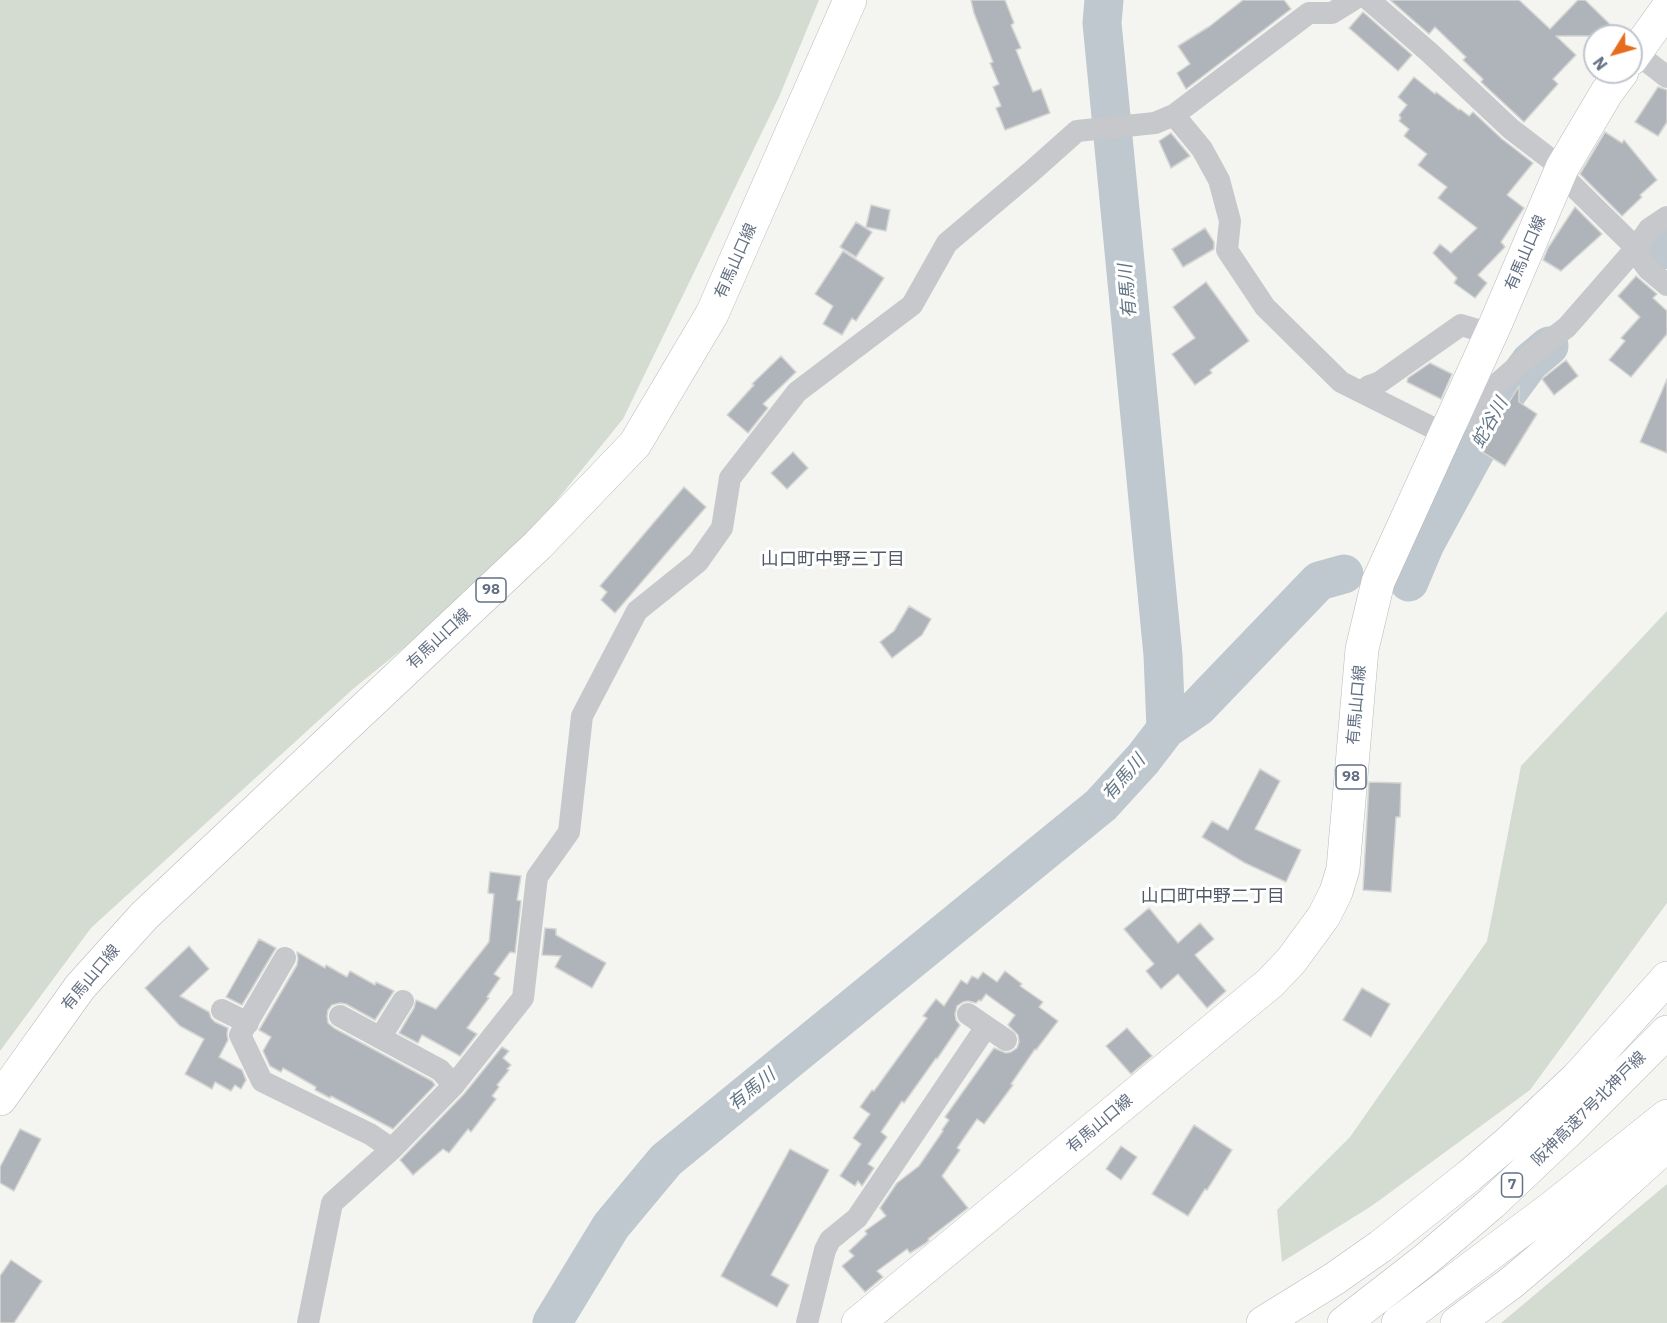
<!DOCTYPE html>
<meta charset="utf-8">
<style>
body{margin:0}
#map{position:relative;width:1667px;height:1323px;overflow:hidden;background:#f4f5f0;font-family:"IBM Plex Sans",sans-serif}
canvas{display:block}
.north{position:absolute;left:1583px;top:24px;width:60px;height:60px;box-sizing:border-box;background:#fff;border:2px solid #c1c5cd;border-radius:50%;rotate:233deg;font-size:16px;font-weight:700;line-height:24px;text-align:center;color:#636f82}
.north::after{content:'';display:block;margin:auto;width:21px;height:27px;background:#e76c1e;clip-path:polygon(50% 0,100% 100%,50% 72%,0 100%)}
</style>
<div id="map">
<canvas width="1667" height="1323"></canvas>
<div class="north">N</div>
</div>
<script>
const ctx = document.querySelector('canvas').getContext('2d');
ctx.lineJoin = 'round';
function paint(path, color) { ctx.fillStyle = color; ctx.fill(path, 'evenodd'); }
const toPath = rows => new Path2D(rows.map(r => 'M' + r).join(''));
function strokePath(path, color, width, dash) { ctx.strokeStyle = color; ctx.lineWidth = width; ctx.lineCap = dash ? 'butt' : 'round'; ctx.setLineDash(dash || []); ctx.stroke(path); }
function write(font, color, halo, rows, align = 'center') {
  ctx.font = font + ' "IBM Plex Sans","Noto Sans JP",sans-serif'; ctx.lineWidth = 6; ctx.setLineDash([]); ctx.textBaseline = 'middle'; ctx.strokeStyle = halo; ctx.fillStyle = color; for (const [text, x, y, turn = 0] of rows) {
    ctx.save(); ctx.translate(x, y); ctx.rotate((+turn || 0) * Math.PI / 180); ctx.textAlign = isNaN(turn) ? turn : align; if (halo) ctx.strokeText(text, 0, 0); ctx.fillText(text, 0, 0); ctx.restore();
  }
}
const green = toPath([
 [0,0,819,0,779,97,623,419,501,569,353,689,91,928,0,1051],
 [1667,611,1667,903,1530,1090,1373,1205,1282,1262,1277,1210,1350,1137,1487,941,1521,766],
 [1667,1184,1667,1323,1501,1323]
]);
const river = toPath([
 [1655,253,1667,247],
 [1409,582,1425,544,1487,430,1502,400,1530,362,1549,346],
 [1166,729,1198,707,1319,581,1344,574],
 [552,1323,611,1226,666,1160,1101,805,1143,759,1166,729,1163,655,1102,23,1104,0]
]);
const building = toPath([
 [971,0,1005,0,1014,23,1011,25,1021,48,1016,50,1033,92,1041,89,1050,113,1005,130,996,108,1001,106,993,87,999,84,990,63,993,62,974,13,971,0],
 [1243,0,1284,0,1291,9,1186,89,1177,73,1190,64,1178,46,1210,26,1243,0],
 [1390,0,1519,0,1550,29,1578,0,1585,0,1622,36,1556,36,1576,55,1553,79,1558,84,1524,122,1481,82,1483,79,1463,60,1466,57,1435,27,1429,34,1390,0],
 [1363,12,1412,55,1398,71,1349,28,1363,12],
 [1414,77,1435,94,1436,92,1459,110,1460,109,1469,116,1473,112,1502,139,1533,163,1507,195,1524,208,1501,242,1505,247,1478,275,1487,283,1475,298,1454,283,1457,278,1433,253,1440,244,1451,253,1477,228,1438,198,1447,187,1418,165,1427,154,1404,136,1409,129,1399,121,1401,118,1399,115,1407,105,1398,97,1414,77],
 [1658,87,1667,90,1667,122,1658,136,1635,122,1658,87],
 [1605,132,1622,143,1624,140,1657,180,1640,195,1642,197,1622,216,1580,174,1605,132],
 [1171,133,1190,156,1171,168,1159,141,1171,133],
 [871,205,890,210,886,231,866,227,871,205],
 [1575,207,1602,234,1561,271,1543,260,1548,248,1575,207],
 [856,222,872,232,856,257,840,247,856,222],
 [1205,228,1214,242,1214,249,1183,267,1172,249,1205,228],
 [843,251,884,278,856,321,852,318,842,335,823,324,833,306,815,294,843,251],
 [1636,276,1657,294,1653,298,1667,311,1667,334,1631,377,1609,360,1625,341,1621,338,1640,317,1618,296,1636,276],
 [1206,282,1249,341,1210,370,1212,373,1195,385,1172,354,1195,338,1173,307,1206,282],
 [781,356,796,372,763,404,768,408,748,433,727,415,754,385,752,384,781,356],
 [1566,360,1578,376,1554,395,1542,379,1566,360],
 [1430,363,1452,374,1441,399,1407,382,1408,378,1430,363],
 [1667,379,1667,453,1640,442,1667,379],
 [1519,386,1519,402,1537,414,1505,466,1479,450,1519,386],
 [793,452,808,468,787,489,771,473,793,452],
 [684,487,706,507,615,613,601,600,607,592,600,586,684,487],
 [909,606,931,619,922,635,892,658,880,642,894,631,909,606],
 [1260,769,1280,781,1255,829,1301,850,1286,882,1245,863,1202,837,1212,821,1228,830,1260,769],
 [1369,782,1401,783,1400,817,1396,817,1391,892,1363,890,1369,782],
 [490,872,521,876,517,900,521,901,515,953,510,952,494,974,500,978,487,997,489,998,467,1028,477,1034,460,1056,422,1035,418,1043,399,1033,414,1008,416,1000,436,1009,489,942,494,894,488,893,490,872],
 [1149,908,1178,943,1200,923,1214,939,1195,955,1226,991,1207,1008,1178,974,1161,989,1146,971,1154,964,1124,929,1149,908],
 [545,928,556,929,556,935,606,963,592,988,555,967,561,956,542,955,545,928],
 [259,939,276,948,242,1005,226,997,259,939],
 [189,946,209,969,180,996,209,1012,211,1018,215,1022,228,1028,227,1034,228,1040,219,1057,242,1070,246,1080,241,1089,235,1085,231,1091,215,1082,212,1089,185,1074,204,1039,180,1026,145,988,189,946],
 [297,952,325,968,326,965,347,977,350,971,375,985,376,982,394,991,375,1020,346,1004,340,1003,332,1005,328,1010,327,1016,328,1023,334,1028,432,1081,435,1085,393,1129,331,1096,330,1098,315,1090,316,1087,283,1068,281,1072,270,1066,263,1051,271,1037,259,1030,297,965,298,959,297,952],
 [1005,971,1022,984,1020,986,1043,1002,1039,1007,1058,1021,1036,1050,1035,1049,1011,1084,1013,1085,984,1124,977,1119,957,1148,960,1150,942,1176,968,1208,928,1239,929,1240,926,1243,910,1253,907,1249,877,1271,883,1277,865,1292,842,1266,854,1256,849,1251,867,1234,865,1231,886,1216,880,1208,897,1183,919,1166,943,1131,942,1130,949,1120,945,1117,994,1048,1006,1053,1011,1052,1017,1048,1019,1042,1018,1035,1008,1025,1015,1015,986,994,981,1001,979,1000,976,1003,968,1001,963,1002,957,1006,955,1014,956,1020,960,1025,937,1059,936,1058,904,1103,902,1101,881,1132,887,1137,868,1164,874,1168,862,1186,858,1181,855,1186,840,1176,861,1144,853,1138,870,1114,860,1107,872,1090,874,1091,927,1018,923,1016,936,999,944,1006,961,980,967,984,972,976,978,979,983,972,997,982,1005,971],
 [1362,988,1390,1004,1371,1037,1343,1020,1362,988],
 [1127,1028,1152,1056,1131,1074,1106,1046,1127,1028],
 [502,1047,509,1051,503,1058,511,1065,507,1069,509,1070,497,1085,499,1087,492,1096,496,1099,471,1132,468,1129,449,1153,443,1149,413,1175,400,1160,464,1094,502,1047],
 [1194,1125,1232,1150,1207,1190,1205,1189,1188,1216,1152,1194,1194,1125],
 [20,1129,41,1139,14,1191,0,1183,0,1167,20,1129],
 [1121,1146,1137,1157,1121,1180,1106,1169,1121,1146],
 [790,1149,829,1170,771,1275,789,1285,777,1307,721,1276,790,1149],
 [11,1260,42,1281,14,1323,0,1323,0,1276,11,1260]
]);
const minor = toPath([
 [1369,0,1430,53,1511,129,1562,168,1569,182,1636,248,1640,258,1648,269,1667,285],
 [1636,53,1667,77],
 [1174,115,1202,149,1219,180,1230,221,1227,250,1265,307,1341,382,1445,434],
 [1363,393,1369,386,1380,382,1461,325,1491,334],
 [1453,415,1470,419,1489,391,1523,361,1567,327,1636,248,1649,229,1667,217],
 [285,958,240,1035,262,1081,370,1134,392,1149],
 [222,1010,248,1023],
 [968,1014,1006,1040],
 [340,1016,440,1070,454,1085],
 [380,1038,403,1001],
 [308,1323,332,1203,392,1149,454,1085,523,998,537,877,569,832,582,716,637,611,698,562,722,528,730,478,797,392,912,305,947,243,1031,172,1077,131,1155,123,1174,115,1309,13,1332,13,1353,0],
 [807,1323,825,1250,830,1240,857,1218,986,1027]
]);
const primary = toPath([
 [1631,59,1667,9],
 [0,1099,80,987,144,916,538,545,635,444,712,314,850,0],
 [858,1323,1270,983,1291,961,1324,916,1336,892,1343,869,1362,649,1378,582,1495,325,1562,168,1607,92,1622,72]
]);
const motorway = toPath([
 [1263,1323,1334,1279,1381,1246,1469,1176,1509,1142,1577,1078,1667,978],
 [1344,1323,1425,1260,1492,1203,1565,1134,1667,1032],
 [1398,1323,1554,1206,1667,1116],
 [1457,1323,1511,1283,1557,1244,1667,1145]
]);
const shields = [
 [491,590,30],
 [1351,777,30],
 [1512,1185,21]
];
const shieldNames = [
 ["98",491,590],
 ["98",1351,777],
 ["7",1512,1185]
];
const streetNames = [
 ["有馬山口線",1526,253,-67],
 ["有馬山口線",736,261,-66],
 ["有馬山口線",439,639,-43],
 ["有馬山口線",1357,705,-85],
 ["有馬山口線",91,978,-50],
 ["阪神高速7号北神戸線",1589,1109,-45],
 ["有馬山口線",1100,1124,-40]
];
const waterNames = [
 ["有馬川",1128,291,-95],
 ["蛇谷川",1490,423,-61],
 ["有馬川",1124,778,-49],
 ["有馬川",752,1090,-39]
];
const neighbourhoodNames = [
 ["山口町中野三丁目",833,560],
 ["山口町中野二丁目",1213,897]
];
paint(green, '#d4dcd1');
strokePath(river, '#bfc8ce', 39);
paint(building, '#afb4ba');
strokePath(building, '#d5d6d3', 1.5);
strokePath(primary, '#b6b9bd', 34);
strokePath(motorway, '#b6b8bb', 34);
strokePath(minor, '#c6c8cc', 22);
strokePath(primary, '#fff', 33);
strokePath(motorway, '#fff', 33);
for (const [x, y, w] of shields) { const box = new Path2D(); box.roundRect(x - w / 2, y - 12, w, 24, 4.5); ctx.fillStyle = '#fff'; ctx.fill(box); strokePath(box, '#636f82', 1.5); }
write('bold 15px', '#636f82', null, shieldNames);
write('16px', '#636f82', '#fff', streetNames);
write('italic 18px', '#637786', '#fff', waterNames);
write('18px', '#515a67', '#fff', neighbourhoodNames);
</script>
